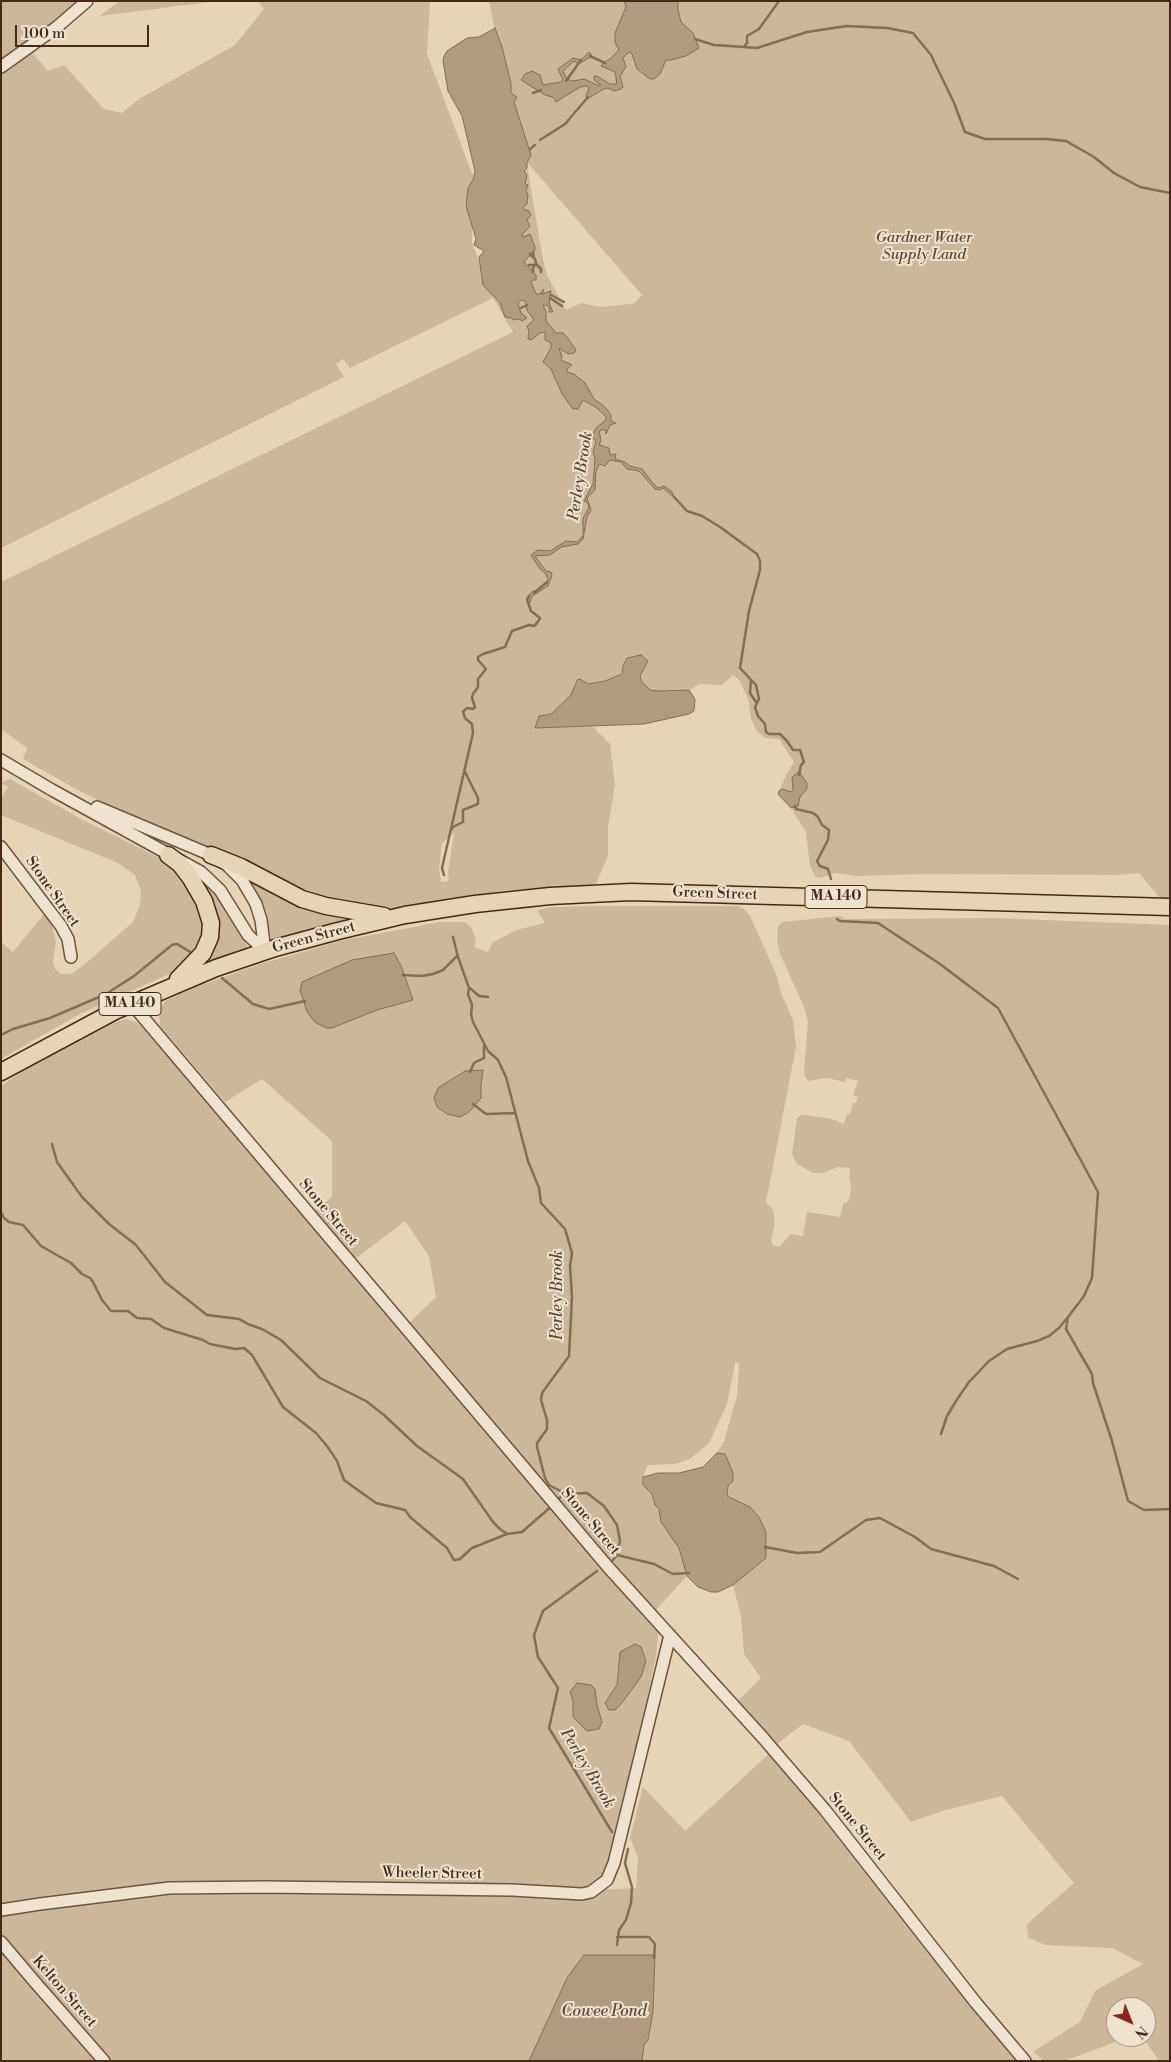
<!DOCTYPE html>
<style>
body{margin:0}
#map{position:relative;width:1171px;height:2062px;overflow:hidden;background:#e7d4b6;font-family:"Libre Bodoni",serif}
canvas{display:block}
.frame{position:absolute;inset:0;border:2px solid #462916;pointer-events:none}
.north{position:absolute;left:1106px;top:1997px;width:50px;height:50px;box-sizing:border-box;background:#efe3d0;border:1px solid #ab9986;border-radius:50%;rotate:136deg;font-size:14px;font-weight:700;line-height:20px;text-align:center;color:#462916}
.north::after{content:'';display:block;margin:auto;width:18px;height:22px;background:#8f2418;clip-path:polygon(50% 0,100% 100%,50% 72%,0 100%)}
.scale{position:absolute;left:15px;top:25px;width:134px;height:22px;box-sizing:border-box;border:2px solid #462916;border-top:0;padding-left:6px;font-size:15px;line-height:18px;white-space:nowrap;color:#462916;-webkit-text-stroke:4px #efe3d0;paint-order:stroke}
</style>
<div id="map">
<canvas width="1171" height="2062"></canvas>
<div class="frame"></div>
<div class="north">N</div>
<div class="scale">100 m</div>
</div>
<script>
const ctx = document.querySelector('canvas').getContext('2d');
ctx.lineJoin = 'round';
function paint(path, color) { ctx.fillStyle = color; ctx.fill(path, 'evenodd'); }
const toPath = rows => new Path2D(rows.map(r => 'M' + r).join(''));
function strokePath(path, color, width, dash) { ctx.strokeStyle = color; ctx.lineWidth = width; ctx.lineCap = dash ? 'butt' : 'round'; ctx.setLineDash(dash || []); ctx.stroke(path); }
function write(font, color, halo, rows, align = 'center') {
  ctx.font = font + ' "Libre Bodoni",serif'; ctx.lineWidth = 4; ctx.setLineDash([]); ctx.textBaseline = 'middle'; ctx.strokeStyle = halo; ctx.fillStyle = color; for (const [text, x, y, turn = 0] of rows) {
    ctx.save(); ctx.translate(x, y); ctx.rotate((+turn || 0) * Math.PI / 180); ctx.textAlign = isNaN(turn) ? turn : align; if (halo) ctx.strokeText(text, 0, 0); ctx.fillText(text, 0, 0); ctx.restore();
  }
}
const green = toPath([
 [1,1,82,1,25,44,48,71,64,65,104,109,122,113,139,99,235,45,264,9,258,1,430,1,427,54,473,176,472,243,493,298,514,293,545,311,541,302,530,294,503,175,527,165,543,260,547,275,566,310,581,303,601,307,630,304,635,303,642,295,520,154,489,1,1170,1,1170,910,1139,873,1118,875,927,874,856,876,835,873,820,878,816,877,810,866,806,832,791,808,778,794,786,775,794,762,779,739,765,738,756,730,751,719,748,698,739,680,733,675,722,685,700,684,689,690,658,691,650,690,642,682,640,676,642,670,647,665,641,655,627,658,623,666,622,674,605,681,588,684,580,679,575,682,571,695,551,714,539,716,535,728,592,726,610,744,615,784,608,827,608,856,596,884,501,891,388,909,331,903,120,811,72,787,23,759,27,748,1,729,1,582,513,332,493,298,350,368,343,359,336,364,344,377,1,548],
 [454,833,448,872,449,881,441,882,439,868,442,843],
 [119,1,218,1,100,16],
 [10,779,83,820,160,858,176,870,187,884,203,915,204,931,202,945,185,967,80,1014,1,1059,1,942,13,952,46,912,51,922,56,942,53,961,55,969,61,974,71,974,84,965,133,922,140,905,141,891,135,875,118,863,1,815,1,798,8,787,1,783],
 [199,875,213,887,231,913,239,933,247,944,247,948,207,962,204,959,210,952],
 [248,877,345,917,345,920,274,940,271,937,263,911,248,881],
 [596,906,737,906,744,909,750,916,776,974,781,993,793,1020,796,1047,766,1202,773,1210,775,1222,771,1240,773,1245,779,1247,791,1234,803,1236,807,1212,840,1217,843,1204,849,1201,851,1187,849,1177,850,1168,838,1167,823,1173,813,1173,797,1164,792,1154,797,1118,801,1115,806,1115,832,1119,844,1124,847,1114,850,1114,853,1103,856,1103,858,1097,853,1095,858,1081,846,1078,845,1082,827,1078,808,1081,805,1077,804,1071,808,1022,804,1007,780,954,777,939,778,926,783,922,840,916,845,919,996,918,1170,925,1170,2061,1159,2061,1143,2037,1146,2037,1146,2007,1116,2007,1116,2037,1129,2037,1064,2061,1043,2061,1034,2051,1080,2022,1095,1991,1143,1964,1112,1948,1045,1945,1028,1937,1027,1924,1074,1883,1002,1796,942,1811,911,1822,849,1741,803,1724,777,1744,738,1701,761,1678,744,1654,741,1616,733,1585,766,1558,766,1532,759,1517,750,1507,727,1496,728,1486,725,1454,717,1453,724,1441,737,1396,739,1363,735,1363,727,1404,709,1443,690,1459,675,1464,648,1465,643,1477,643,1485,652,1494,655,1505,659,1509,661,1522,679,1548,687,1576,655,1611,409,1323,436,1297,429,1256,405,1221,354,1260,314,1211,332,1197,332,1141,262,1079,225,1102,160,1026,159,1012,165,1001,196,987,257,965,340,941,439,922,464,922,471,927,476,939,474,947,488,952,492,943,516,930,545,923,537,910,552,907],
 [394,953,402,968,413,1000,377,1009,332,1028],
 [126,1019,136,1022,141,1026,161,1048,479,1421,659,1628,656,1656,613,1865,594,1890,636,1888,638,1858,630,1838,643,1787,685,1831,770,1753,1028,2061,1,2061,1,1086,20,1073,116,1022]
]);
const water = toPath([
 [624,1,678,1,678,10,681,22,693,33,699,48,686,56,671,60,666,60,660,74,654,79,650,79,637,69,632,54,629,52,623,58,626,67,620,76,623,87,621,89,614,91,608,88,604,89,587,99,586,96,589,88,587,86,580,87,556,102,553,97,545,95,521,80,525,74,532,71,540,75,543,85,560,82,563,80,558,69,573,58,581,60,589,52,591,54,591,57,578,64,574,61,563,71,567,79,573,81,584,79,600,86,600,84,594,80,594,76,597,76,610,84,617,84,615,72,601,66,603,63,610,59,619,50,615,42,615,33,626,7,624,1],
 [495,28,502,47,511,83,511,93,517,97,514,102,531,155,527,163,527,168,524,171,527,175,525,184,528,185,526,191,528,195,527,204,523,207,524,210,528,210,531,215,527,220,530,226,522,235,523,237,530,234,535,247,535,250,524,262,536,275,536,280,532,280,531,282,536,294,540,294,544,289,542,294,551,291,549,303,553,312,549,312,549,306,543,305,546,312,546,321,556,333,563,333,567,337,576,350,574,353,568,354,559,348,562,357,561,360,572,365,567,369,567,372,574,374,585,383,594,399,605,407,611,415,611,421,616,423,610,425,606,434,605,429,599,431,601,440,599,445,609,448,610,455,616,454,615,459,625,462,630,466,642,469,652,482,658,488,664,486,672,492,675,498,663,488,660,490,655,489,639,471,627,469,621,462,610,460,605,466,599,464,596,472,595,490,587,498,591,510,587,517,583,539,578,544,561,547,550,555,535,556,546,571,551,572,552,575,548,586,532,596,529,605,527,597,533,591,537,591,546,583,548,580,546,574,540,569,531,555,538,550,550,551,566,541,577,542,583,536,583,518,589,508,588,503,584,501,593,484,595,459,593,453,596,441,592,437,596,428,606,420,606,417,597,408,583,400,578,409,573,409,562,394,551,369,543,362,551,348,551,343,545,340,545,332,540,333,531,340,528,339,529,331,527,326,534,320,527,310,525,301,521,300,518,303,521,313,527,318,522,321,519,319,513,320,512,318,505,317,500,303,483,285,479,257,484,251,474,245,476,239,466,206,468,188,473,180,475,171,462,116,448,91,443,61,444,56,447,51,467,38,479,37,495,28],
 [641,655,648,661,640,676,642,682,650,690,658,691,689,690,695,699,694,711,689,714,644,724,535,728,539,716,551,714,571,695,577,680,580,679,588,684,605,681,622,674,623,666,627,658,641,655],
 [799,772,807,783,807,789,800,797,798,806,791,808,778,794,779,791,782,789,791,792,793,789,792,777,799,772],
 [394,953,402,968,413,1000,377,1010,332,1028,326,1028,315,1022,307,1012,303,999,300,991,302,982,352,960,394,953],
 [483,1070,481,1086,481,1098,469,1112,460,1117,447,1114,437,1107,434,1098,438,1088,465,1071,483,1070],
 [717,1453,725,1454,733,1473,733,1481,728,1486,727,1496,750,1507,759,1517,766,1532,766,1558,733,1585,718,1592,711,1592,698,1587,687,1576,679,1548,661,1522,659,1509,655,1505,652,1494,643,1485,643,1477,658,1473,679,1473,703,1467,717,1453],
 [635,1644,641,1647,646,1661,641,1677,621,1704,615,1710,609,1710,605,1703,617,1685,620,1652,635,1644],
 [577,1683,591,1685,595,1689,597,1705,602,1722,599,1729,587,1731,573,1717,573,1701,570,1692,577,1683],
 [584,1955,655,1955,653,2012,648,2040,644,2045,642,2061,529,2061,567,1978,584,1955]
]);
const stream = toPath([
 [695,39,714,45,744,47,747,43,747,36,759,29,779,1],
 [744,47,757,48,807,32,847,26,887,28,913,33,931,55,954,103,965,132,985,139,1046,139,1066,141,1094,157,1114,173,1140,187,1170,193],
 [590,56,605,63],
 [566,81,581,60],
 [533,93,541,90],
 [540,140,565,124,588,97],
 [530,149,535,145],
 [533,252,534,257],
 [530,254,535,259,536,264,541,269,541,272],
 [529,265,535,265],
 [533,272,533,268,535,265],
 [551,295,564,302],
 [550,298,562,306],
 [521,308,527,305],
 [674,497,687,511,702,516,720,527,757,554,760,561,760,570,749,611,740,668,756,685,759,699,755,707,758,716,765,724,766,732,769,734,780,734,787,741,793,750,800,750,804,762,801,765,799,775],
 [534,593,547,582],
 [751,680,750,693,756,702],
 [795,806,796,809,813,813,818,817,822,825,829,830,828,840,817,861,820,866,828,869,831,879],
 [451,830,453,827,463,822,463,810,478,804,478,798,464,770],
 [444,875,442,868,473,733,472,724,465,718,463,712,467,708,473,709,475,707,472,698,473,694,478,687,478,679,486,669,478,660,478,657,483,654,505,647,512,631,529,625,534,626,537,623,540,618,531,611,527,600,529,596],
 [837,919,840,921,878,923,940,964,998,1008,1098,1192,1092,1278,1084,1296,1068,1317,1066,1329,1092,1374,1093,1383,1112,1441,1128,1501,1144,1510,1170,1509],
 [453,937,458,957,469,988,468,994,472,1005,471,1014,473,1022,488,1051,498,1060,506,1077,528,1161,539,1188,541,1203,565,1229,572,1253,570,1266,572,1297,569,1356,542,1393,541,1400,547,1420,547,1429,537,1443,537,1447,545,1478,549,1485,566,1494,587,1493,604,1506,617,1525,620,1541,617,1555,613,1560],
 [403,975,422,976,433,974,443,970,457,956],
 [222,978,253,1004,269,1009,305,1001],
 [470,988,479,996,488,997],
 [1,1035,13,1029,50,1018,106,994,134,976,172,945,177,944,192,953],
 [470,1072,474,1063,484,1058,484,1046],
 [473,1104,486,1114,515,1113],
 [52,1144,57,1162,82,1197,109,1224,136,1245,165,1282,207,1315,239,1319,248,1324,262,1329,281,1340,320,1378,366,1401,384,1415,417,1446,463,1479,493,1522,500,1529,507,1534,522,1532,553,1505],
 [1,1212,4,1218,9,1222,23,1225,41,1246,71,1263,82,1274,90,1278,93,1282,102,1300,111,1311,128,1311,137,1318,151,1319,164,1328,203,1340,210,1344,235,1349,244,1348,252,1355,283,1407,316,1433,327,1446,337,1461,344,1480,376,1503,405,1510,410,1517,447,1548,454,1560,460,1559,472,1548,507,1534],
 [941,1434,947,1416,956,1401,969,1382,989,1361,1007,1349,1037,1341,1049,1336,1059,1328,1068,1317],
 [557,1501,564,1493],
 [765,1547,797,1553,820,1552,866,1520,880,1518,915,1537,931,1549,994,1566,1018,1579],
 [617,1555,654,1564,673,1574,689,1573],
 [597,1571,543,1611,534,1635,538,1657,558,1688,549,1728,612,1832],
 [617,1937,649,1937,655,1944,654,1958],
 [617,1945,619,1930,626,1920,631,1903,632,1887,625,1863,628,1849]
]);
const minor = toPath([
 [1,67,57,27,87,1],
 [1,760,52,790,201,872,220,890,248,935,265,951],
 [97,807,211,855,227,865,242,880,256,904,261,920,265,951],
 [1,847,61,926,68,939,71,957],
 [131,1003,608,1567,764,1739,825,1810,976,2003,1025,2061],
 [1,1910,40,1904,169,1888,266,1887,512,1890,582,1894,591,1892,607,1880,614,1863,670,1635],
 [1,1942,34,1981,104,2061]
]);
const highway = toPath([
 [168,855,180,864,190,877,204,901,211,923,210,937,203,953,178,979],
 [211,855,241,867,302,899,326,906,384,916],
 [1,1072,115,1011,216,968,275,948,338,931,405,915,475,904,550,896,631,892,1170,907]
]);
const shields = [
 [836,897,62],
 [130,1004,62]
];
const shieldNames = [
 ["MA 140",836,897],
 ["MA 140",130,1004]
];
const parkNames = [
 ["Gardner Water",924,238],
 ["Supply Land",924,255]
];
const streetNames = [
 ["Stone Street",52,892,55],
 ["Green Street",715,894,2],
 ["Green Street",314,938,-15],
 ["Stone Street",328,1213,50],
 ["Stone Street",590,1522,50],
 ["Stone Street",857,1827,51],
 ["Wheeler Street",432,1874,1],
 ["Kelton Street",64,1992,49]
];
const waterNames = [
 ["Perley Brook",581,476,-81],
 ["Perley Brook",558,1295,-90],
 ["Perley Brook",587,1769,59],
 ["Cowee Pond",604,2012]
];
paint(green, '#ccb79b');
paint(water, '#b09a80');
strokePath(water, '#866d56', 1);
strokePath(stream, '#866d56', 2.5);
strokePath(minor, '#6e543e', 14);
strokePath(highway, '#462916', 19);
strokePath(minor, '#efe3d0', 11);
strokePath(highway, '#e7d4b6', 16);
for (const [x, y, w] of shields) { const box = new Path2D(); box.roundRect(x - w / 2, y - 11.5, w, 23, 4); ctx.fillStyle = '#efe3d0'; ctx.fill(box); strokePath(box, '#462916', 1); }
write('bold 14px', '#462916', null, shieldNames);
write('italic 15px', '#614531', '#efe3d0', parkNames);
write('15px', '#462916', '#efe3d0', streetNames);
write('italic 16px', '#604530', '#efe3d0', waterNames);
</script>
